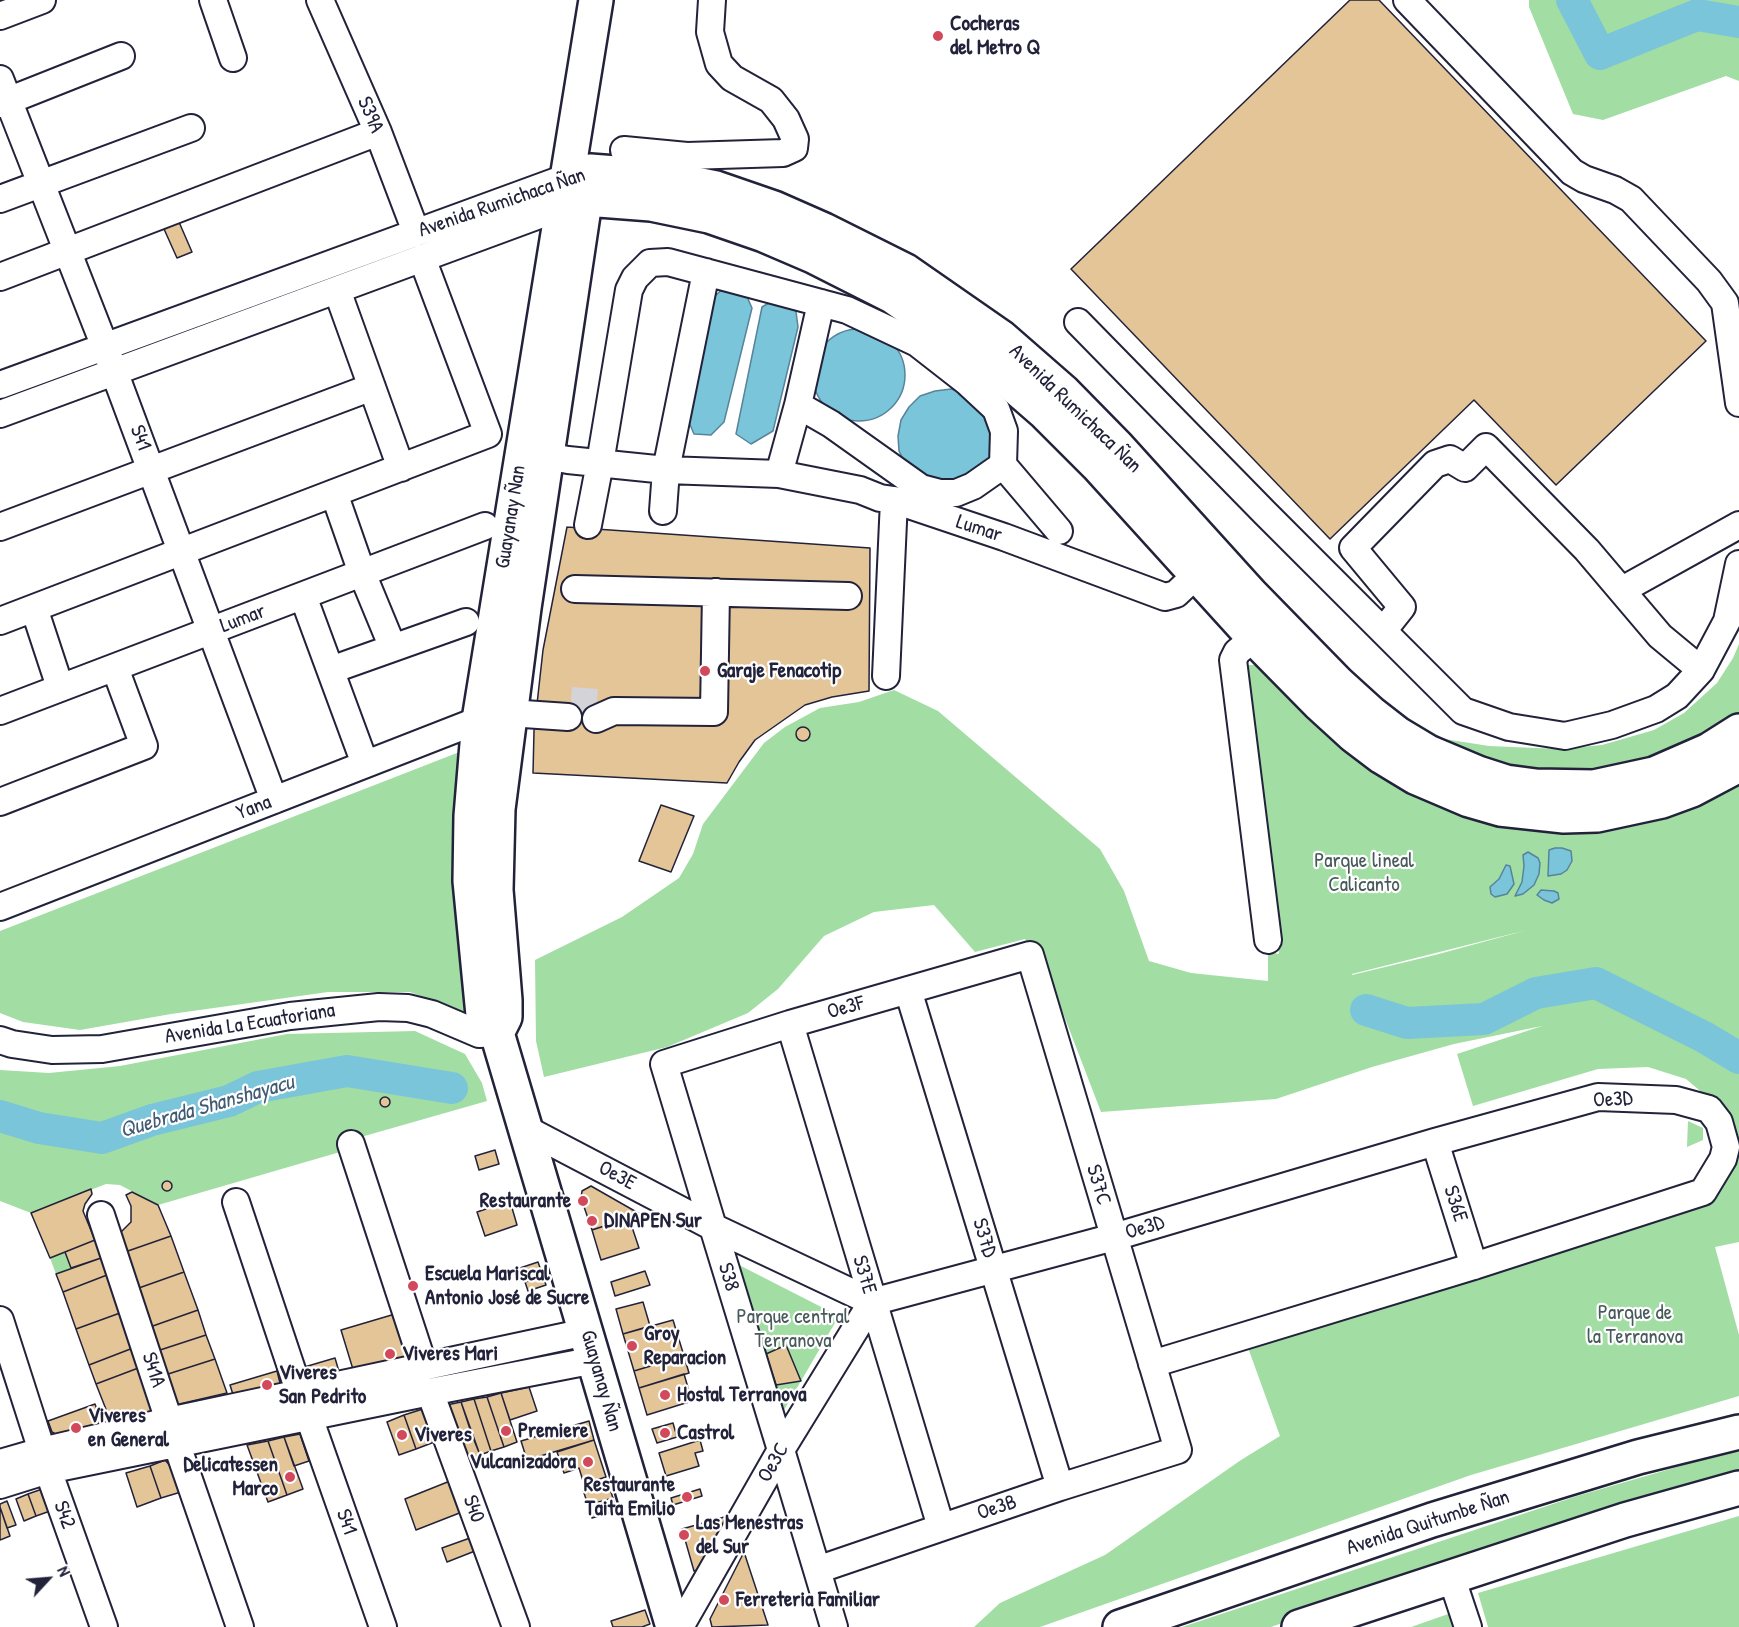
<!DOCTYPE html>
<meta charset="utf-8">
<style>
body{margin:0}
#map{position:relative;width:1739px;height:1627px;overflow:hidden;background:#fff;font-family:"Patrick Hand",sans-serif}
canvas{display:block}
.north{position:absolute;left:18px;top:1549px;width:60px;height:60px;-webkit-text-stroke:4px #fff;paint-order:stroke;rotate:64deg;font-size:16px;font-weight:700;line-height:24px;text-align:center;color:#22223b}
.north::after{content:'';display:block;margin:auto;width:21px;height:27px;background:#22223b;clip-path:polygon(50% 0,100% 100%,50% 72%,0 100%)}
</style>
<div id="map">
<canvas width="1739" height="1627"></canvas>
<div class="north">N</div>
</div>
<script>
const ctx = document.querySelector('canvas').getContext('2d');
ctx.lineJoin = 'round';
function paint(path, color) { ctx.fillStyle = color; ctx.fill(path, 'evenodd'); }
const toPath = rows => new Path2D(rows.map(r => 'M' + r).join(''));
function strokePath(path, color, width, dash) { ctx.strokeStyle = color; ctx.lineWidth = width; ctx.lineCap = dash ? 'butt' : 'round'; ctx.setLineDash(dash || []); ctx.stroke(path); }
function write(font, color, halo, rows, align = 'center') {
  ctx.font = font + ' "Patrick Hand",sans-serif'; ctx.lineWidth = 4.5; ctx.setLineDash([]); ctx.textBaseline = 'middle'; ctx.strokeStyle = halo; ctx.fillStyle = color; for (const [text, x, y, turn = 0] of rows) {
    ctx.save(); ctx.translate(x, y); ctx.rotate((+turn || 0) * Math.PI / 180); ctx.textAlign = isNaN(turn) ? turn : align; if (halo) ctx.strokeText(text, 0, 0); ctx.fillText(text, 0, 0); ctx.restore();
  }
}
const green = toPath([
 [1529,0,1739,0,1739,81,1726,76,1603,120,1573,114,1529,7],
 [1739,644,1739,715,1711,735,1630,769,1533,774,1445,748,1371,696,1444,739,1489,746,1560,749,1602,745,1654,730,1684,713,1717,683,1733,658],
 [1249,665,1264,665,1370,763,1739,779,1739,1242,1715,1247,1739,1335,1739,1396,1471,1475,1040,1627,974,1627,1000,1603,1105,1555,1241,1460,1280,1436,1247,1345,1717,1193,1724,1186,1728,1170,1711,1100,1686,1079,1648,1067,1598,1069,1473,1106,1457,1054,1542,1026,1454,1044,1372,1067,1276,1099,1101,1112,1043,961,1025,939,975,952,934,905,874,912,824,936,778,989,748,1013,667,1047,544,1077,536,1041,535,960,622,917,679,878,693,854,703,824,764,743,785,727,820,708,859,702,894,690,938,711,1100,849,1124,891,1149,961,1191,973,1268,981,1268,952,1279,954,1242,675],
 [1527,930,1435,955,1352,975,1352,974],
 [462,751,470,1015,410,992,328,992,171,1014,80,1030,23,1022,0,1013,0,931],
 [415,1031,465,1054,482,1083,487,1101,361,1137,340,1152,158,1205,120,1185,106,1184,31,1213,0,1201,0,1070,49,1073,120,1066,287,1034],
 [1688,1121,1703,1128,1703,1140,1687,1147],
 [65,1252,71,1268,56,1274,50,1258],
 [739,1265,839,1316,784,1410,772,1371],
 [1739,1449,1739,1473,1455,1562,1271,1627,1182,1627,1577,1496],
 [1739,1516,1739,1627,1488,1627,1478,1593],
 [1454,1612,1458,1627,1411,1627]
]);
const water = toPath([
 [729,283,744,290,752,308,724,422,711,435,694,434,688,420,714,297,729,283],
 [779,297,795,304,798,327,773,431,751,444,736,434,762,307,779,297],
 '813 375a46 46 0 1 1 92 0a46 46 0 1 1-92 0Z',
 [951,389,966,393,989,416,994,448,988,464,963,484,930,484,906,465,899,451,898,436,901,420,909,407,920,396,935,391,951,389],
 [1555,848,1562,848,1571,851,1572,861,1567,870,1561,874,1548,876,1549,850,1555,848],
 [1528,852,1538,858,1540,863,1539,874,1534,885,1523,894,1515,896,1522,882,1524,866,1523,855,1528,852],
 [1506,865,1510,866,1514,884,1507,894,1495,897,1491,894,1490,887,1499,879,1506,865],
 [1541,890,1554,891,1558,893,1559,899,1552,903,1544,900,1537,895,1541,890]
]);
const river = toPath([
 [1572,0,1600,54,1697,15,1739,22],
 [1366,1010,1407,1023,1484,1019,1536,993,1596,983,1704,1037,1739,1058],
 [0,1116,39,1128,102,1138,152,1120,229,1101,258,1087,347,1071,452,1088]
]);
const building = toPath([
 [1350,0,1379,0,1706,341,1556,485,1474,400,1330,539,1071,269,1350,0],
 [179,222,192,252,177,258,164,229,179,222],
 [567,527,870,548,869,691,832,697,805,705,755,740,739,762,727,783,533,773,534,731,543,650,567,527],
 '796 734a7 7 0 1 1 14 0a7 7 0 1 1-14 0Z',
 [661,805,694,816,671,872,639,861,661,805],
 '380 1102a5 5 0 1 1 10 0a5 5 0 1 1-10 0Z',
 [495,1150,499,1164,479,1170,475,1156,495,1150],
 '162 1186a5 5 0 1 1 10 0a5 5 0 1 1-10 0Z',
 [591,1186,640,1214,592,1230,581,1198,582,1191,591,1186],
 [91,1189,92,1194,85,1204,83,1211,95,1240,50,1258,31,1213,91,1189],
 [132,1192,158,1205,171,1236,125,1252,119,1234,131,1222,131,1206,126,1195,132,1192],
 [510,1201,517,1225,485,1236,477,1212,510,1201],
 [629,1218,639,1248,601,1260,592,1230,629,1218],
 [171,1236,184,1272,136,1289,125,1252,171,1236],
 [95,1240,101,1258,71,1268,65,1252,95,1240],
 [101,1258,107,1275,63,1292,56,1274,101,1258],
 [538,1262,543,1276,525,1282,520,1268,538,1262],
 [645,1271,650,1285,615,1296,611,1282,645,1271],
 [184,1272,198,1310,150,1327,136,1289,184,1272],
 [107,1275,120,1313,76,1329,63,1292,107,1275],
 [543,1276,546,1285,528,1291,525,1282,543,1276],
 [643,1302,650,1326,623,1334,616,1309,643,1302],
 [198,1310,206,1335,157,1351,150,1327,198,1310],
 [120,1313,133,1348,89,1365,76,1329,120,1313],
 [395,1314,406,1353,402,1363,355,1376,341,1330,395,1314],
 [673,1320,684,1356,634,1371,623,1334,673,1320],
 [206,1335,215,1359,165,1375,157,1351,206,1335],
 [786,1345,801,1381,776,1385,766,1354,786,1345],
 [133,1348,141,1367,96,1384,89,1365,133,1348],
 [684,1356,689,1373,639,1388,634,1371,684,1356],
 [335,1358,340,1375,306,1385,301,1368,335,1358],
 [215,1359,227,1393,175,1405,165,1375,215,1359],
 [141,1367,154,1413,111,1422,96,1384,141,1367],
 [277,1371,281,1387,235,1401,230,1385,277,1371],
 [684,1374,692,1401,647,1415,639,1388,684,1374],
 [529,1387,537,1411,510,1420,501,1393,529,1387],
 [501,1393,517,1442,504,1447,487,1397,501,1393],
 [487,1397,504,1447,491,1451,474,1399,487,1397],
 [474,1399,491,1451,480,1455,461,1402,474,1399],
 [461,1402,472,1435,460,1440,447,1405,461,1402],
 [95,1404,103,1426,59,1436,52,1432,48,1421,95,1404],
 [426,1408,437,1441,416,1449,404,1415,426,1408],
 [404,1415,416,1449,399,1455,387,1422,404,1415],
 [589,1421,594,1440,527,1460,521,1441,589,1421],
 [673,1423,677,1437,657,1443,652,1429,673,1423],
 [300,1434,309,1461,294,1466,284,1437,300,1434],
 [472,1435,480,1455,468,1460,460,1440,472,1435],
 [284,1437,303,1489,287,1495,268,1441,284,1437],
 [594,1440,606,1477,584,1484,579,1468,564,1473,557,1452,594,1440],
 [700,1440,703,1451,695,1453,699,1466,666,1476,659,1453,700,1440],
 [268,1441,287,1495,268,1502,247,1445,268,1441],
 [165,1460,173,1469,181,1492,161,1498,150,1466,165,1460],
 [150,1466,161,1498,137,1507,126,1473,150,1466],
 [450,1481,462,1512,416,1530,405,1499,450,1481],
 [608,1483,613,1498,588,1505,583,1490,608,1483],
 [45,1488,53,1510,36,1516,28,1494,45,1488],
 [700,1489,702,1496,673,1505,671,1498,700,1489],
 [28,1494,36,1516,24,1521,16,1499,28,1494],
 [613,1498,616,1511,592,1518,588,1505,613,1498],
 [7,1501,16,1525,7,1528,0,1507,0,1504,7,1501],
 [0,1507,10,1536,0,1540,0,1507],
 [735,1514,705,1568,694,1571,682,1529,735,1514],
 [470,1538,475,1551,447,1562,442,1548,470,1538],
 [744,1552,768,1625,712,1627,710,1619,744,1552],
 [645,1610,650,1624,642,1627,613,1627,611,1621,645,1610]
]);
const minorTunnel = toPath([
 [571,700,598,702]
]);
const minor = toPath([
 [213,0,233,58],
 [320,0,378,132,416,232],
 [1407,0,1572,172,1584,179,1615,190,1631,199,1709,281,1725,303,1739,403],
 [0,16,42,0],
 [0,79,105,347,274,800],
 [0,104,121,56],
 [624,150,687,156,783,153,794,148,795,139,786,119,771,100,732,78,719,64,710,32,712,0],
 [0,199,191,128],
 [0,277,378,132],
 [337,290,401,468],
 [1078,322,1265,513,1463,711,1509,727,1565,736,1612,725,1656,709,1677,696,1701,670,1727,621,1739,564],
 [0,385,568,177],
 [798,405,831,424,921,488,940,493,956,493,973,486,1003,465],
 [0,414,561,207],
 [546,456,568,460,666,470,779,474,860,490,880,498,894,500],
 [779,474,798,405,821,303],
 [334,493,362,573,393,648],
 [663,511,666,470,706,272],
 [588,525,600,463,629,290,635,278,650,263,668,262,847,310,917,343,967,382,996,409,1004,431,1003,465,1059,531],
 [0,527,372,387],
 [575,589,848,596],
 [1622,590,1739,525],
 [303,596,365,764],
 [34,608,60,687],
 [0,621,488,434,422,258],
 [1383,631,1402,607,1353,548,1435,464,1450,459,1465,468,1486,447,1587,550,1660,636,1701,670],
 [1254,638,1237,652,1233,660,1268,940],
 [331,670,466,622],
 [886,676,894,500,1004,537,1165,597,1176,594,1210,562],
 [0,711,485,526],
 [596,719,614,711,714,712,716,592],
 [0,802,144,746,115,668],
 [0,907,479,720,509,713,568,717],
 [908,990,1060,1487],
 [790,1024,941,1527],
 [0,1040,12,1044,52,1050,102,1049,290,1016,379,1007,408,1008,432,1014,479,1034,497,1033],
 [524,1128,713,1227,872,1302],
 [1435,1142,1474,1266],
 [351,1144,424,1367],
 [236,1202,300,1394],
 [101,1215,177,1445,240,1627],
 [872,1302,1114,1237,1435,1142,1598,1097,1676,1100,1709,1109,1719,1122,1726,1147,1723,1159,1703,1192,1474,1266,1152,1364],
 [0,1320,42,1451],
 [430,1392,516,1627],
 [309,1417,383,1627],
 [0,1463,42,1451,169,1421,586,1332],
 [48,1470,104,1627],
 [0,1485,48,1470,430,1392,595,1360],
 [817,1570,1060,1487,1178,1450,1030,955,790,1024,664,1064,713,1227,781,1450,817,1570,834,1627],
 [1451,1576,1468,1627],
 [680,1627,781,1450,872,1302]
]);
const major = toPath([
 [596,0,479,720,471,816,470,881,483,1015,497,1033,673,1627],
 [568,177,590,171,655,176,716,188,774,208,824,230,906,271,1001,337,1064,392,1117,446,1251,594,1338,683,1371,713,1398,734,1428,752,1478,773,1506,782,1536,786,1594,787,1654,774,1709,750,1739,731],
 [561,207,586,199,651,204,709,216,764,235,813,256,892,296,984,360,1045,413,1097,465,1254,638,1318,703,1353,735,1382,757,1415,777,1469,800,1500,809,1564,816,1597,815,1662,801,1692,790,1739,765],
 [497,1033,505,1017,505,1000,496,890,498,809,524,608,587,188],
 [1120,1627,1432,1520,1638,1457,1739,1432],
 [1299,1627,1625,1520,1739,1488]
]);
const markers = [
 [938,36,6,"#d1495b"],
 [705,671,6,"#d1495b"],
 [583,1201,6,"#d1495b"],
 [592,1221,6,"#d1495b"],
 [413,1286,6,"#d1495b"],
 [632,1346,6,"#d1495b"],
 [390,1354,6,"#d1495b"],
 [267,1385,6,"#d1495b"],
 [665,1395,6,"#d1495b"],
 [76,1428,6,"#d1495b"],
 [506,1431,6,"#d1495b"],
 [665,1433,6,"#d1495b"],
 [402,1435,6,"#d1495b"],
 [588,1462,6,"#d1495b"],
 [290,1477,6,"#d1495b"],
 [687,1497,6,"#d1495b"],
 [684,1535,6,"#d1495b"],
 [724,1600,6,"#d1495b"]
];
const poiNames = [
 ["Cocheras",950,24],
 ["del Metro Q",950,48],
 ["Garaje Fenacotip",717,671],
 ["Restaurante",571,1201,"right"],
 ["DINAPEN Sur",604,1221],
 ["Escuela Mariscal",425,1274],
 ["Antonio José de Sucre",425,1298],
 ["Groy",644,1334],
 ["Reparacion",644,1358],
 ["Viveres Mari",402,1354],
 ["Viveres",279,1373],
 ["San Pedrito",279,1397],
 ["Hostal Terranova",677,1395],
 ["Viveres",88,1416],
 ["en General",88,1440],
 ["Premiere",518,1431],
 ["Castrol",677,1433],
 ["Viveres",414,1435],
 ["Vulcanizadora",576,1462,"right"],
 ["Delicatessen",278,1465,"right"],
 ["Marco",278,1489,"right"],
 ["Restaurante",675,1485,"right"],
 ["Taita Emilio",675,1509,"right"],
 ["Las Menestras",696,1523],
 ["del Sur",696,1547],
 ["Ferreteria Familiar",736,1600]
];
const streetNames = [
 ["S39A",370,115,67],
 ["Avenida Rumichaca Ñan",502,203,-19],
 ["Avenida Rumichaca Ñan",1075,409,44],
 ["S41",140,438,69],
 ["Guayanay Ñan",511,517,-81],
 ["Lumar",979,529,18],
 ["Lumar",243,619,-21],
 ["Yana",254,808,-21],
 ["Oe3F",846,1008,-16],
 ["Avenida La Ecuatoriana",250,1024,-9],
 ["Oe3D",1613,1100,-3],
 ["Oe3E",617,1176,28],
 ["S37C",1098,1185,73],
 ["S36E",1455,1204,72],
 ["Oe3D",1145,1228,-17],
 ["S37D",984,1238,73],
 ["S37E",864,1275,73],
 ["S38",728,1277,73],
 ["S41A",153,1370,72],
 ["Guayanay Ñan",601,1381,74],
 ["Oe3C",774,1463,-60],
 ["Oe3B",997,1508,-18],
 ["S40",473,1509,70],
 ["S42",64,1515,70],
 ["S41",346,1522,71],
 ["Avenida Quitumbe Ñan",1428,1523,-18]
];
const parkNames = [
 ["Parque lineal",1364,861],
 ["Calicanto",1364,885],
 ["Parque de",1635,1313],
 ["la Terranova",1635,1337],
 ["Parque central",793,1317],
 ["Terranova",793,1341]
];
const waterNames = [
 ["Quebrada Shanshayacu",207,1107,-16]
];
paint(green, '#a2dda3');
paint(water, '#7ac5da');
strokePath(water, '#57849a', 1.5);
strokePath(river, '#7ac5da', 32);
paint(building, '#e4c597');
strokePath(building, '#22223b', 1.5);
strokePath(minorTunnel, '#d3d3d8', 26, [26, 13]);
strokePath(minor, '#22223b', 30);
strokePath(major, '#22223b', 38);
strokePath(minor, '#fff', 26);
strokePath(major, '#fff', 33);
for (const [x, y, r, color] of markers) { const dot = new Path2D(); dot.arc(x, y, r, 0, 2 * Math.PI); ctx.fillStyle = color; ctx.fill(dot); strokePath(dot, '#fff', 2); }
write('bold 21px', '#22223b', '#fff', poiNames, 'left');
write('21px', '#22223b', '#fff', streetNames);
write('21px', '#485a5a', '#fff', parkNames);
write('italic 22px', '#415b73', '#fff', waterNames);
</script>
